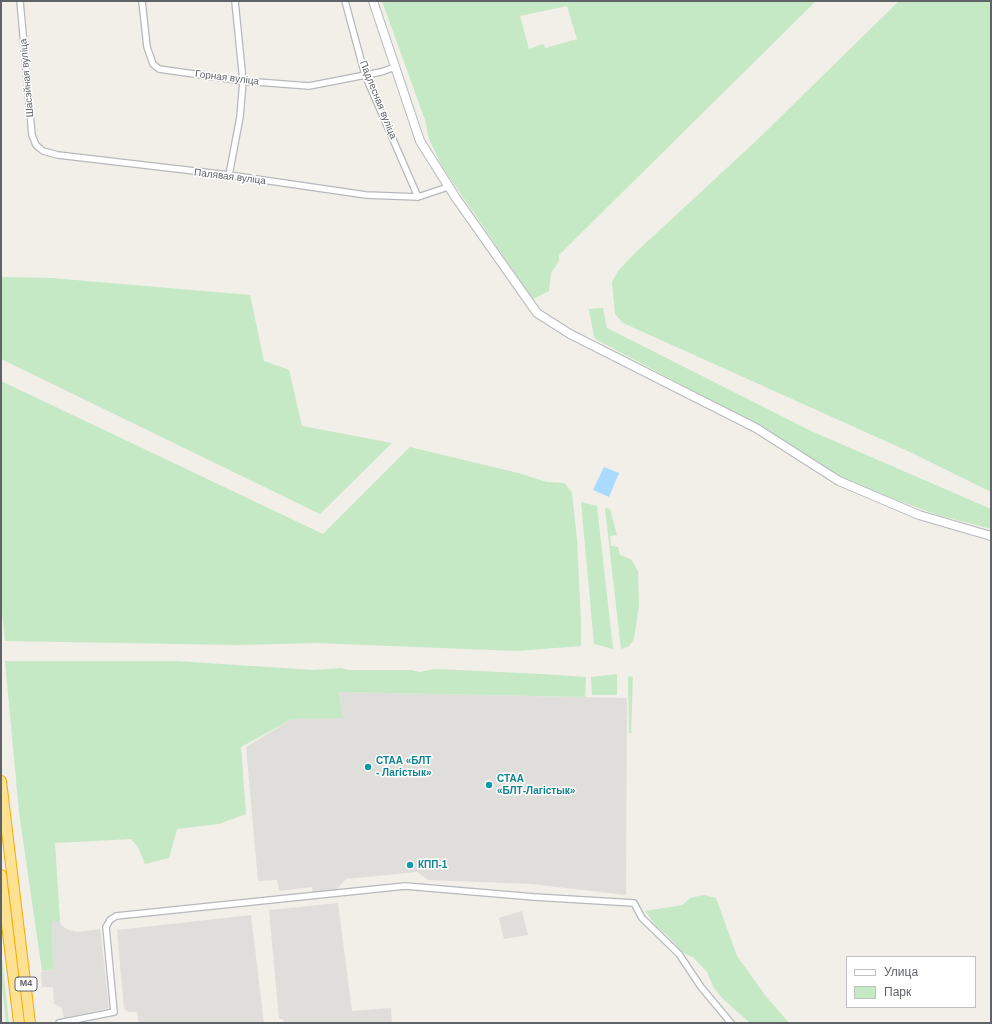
<!DOCTYPE html>
<meta charset="utf-8">
<style>
body{margin:0}
#map{position:relative;width:992px;height:1024px;overflow:hidden;background:#f1efe8;font-family:Arial,sans-serif}
canvas{display:block}
.frame{position:absolute;inset:0;border:2px solid #5f6368;pointer-events:none}
.legend{position:absolute;left:846px;top:956px;width:130px;height:52px;box-sizing:border-box;background:#fff;border:1px solid #bfc1c3;margin:0;padding:5px 7px;list-style:none;font-size:12px;color:#5f6368}
.legend li{display:flex;align-items:center;gap:8px;height:20px}
.legend b{width:20px;border:1px solid #bfc1c3}
</style>
<div id="map">
<canvas width="992" height="1024"></canvas>
<div class="frame"></div>
<ul class="legend">
<li><b style="height:5px;background:#fff"></b>Улица</li>
<li><b style="height:11px;background:#c5e8c5"></b>Парк</li>
</ul>
</div>
<script>
const ctx = document.querySelector('canvas').getContext('2d');
ctx.lineJoin = 'round';
function paint(path, color) { ctx.fillStyle = color; ctx.fill(path, 'evenodd'); }
const toPath = rows => new Path2D(rows.map(r => 'M' + r).join(''));
function strokePath(path, color, width, dash) { ctx.strokeStyle = color; ctx.lineWidth = width; ctx.lineCap = dash ? 'butt' : 'round'; ctx.setLineDash(dash || []); ctx.stroke(path); }
function write(font, color, halo, rows, align = 'center') {
  ctx.font = font + ' Arial,sans-serif'; ctx.lineWidth = 3; ctx.setLineDash([]); ctx.textBaseline = 'middle'; ctx.strokeStyle = halo; ctx.fillStyle = color; for (const [text, x, y, turn = 0] of rows) {
    ctx.save(); ctx.translate(x, y); ctx.rotate((+turn || 0) * Math.PI / 180); ctx.textAlign = isNaN(turn) ? turn : align; if (halo) ctx.strokeText(text, 0, 0); ctx.fillText(text, 0, 0); ctx.restore();
  }
}
const industrial = toPath([
 [339,692,627,698,626,895,531,884,428,880,417,872,346,879,336,890,313,893,312,887,279,891,277,880,258,881,246,747,292,719,343,717],
 [338,903,352,1011,391,1008,392,1023,284,1023,283,1019,279,1019,269,910],
 [522,911,528,935,504,939,499,918],
 [251,915,264,1023,139,1023,137,1012,129,1012,124,1009,117,930],
 [52,921,60,921,61,925,67,929,77,932,100,929,109,1008,64,1018,62,1008,54,1004,53,987,42,987,41,972,53,969]
]);
const green = toPath([
 [382,1,816,1,559,255,559,261,551,273,549,291,533,299,443,168,429,139,425,120],
 [567,6,577,39,546,48,543,44,529,49,520,16],
 [899,1,991,1,991,492,912,453,623,323,615,314,612,282,618,271,634,254,756,141],
 [1,277,52,278,250,295,264,361,289,370,302,426,392,443,320,514,1,359],
 [603,308,607,328,811,431,991,509,991,529,938,515,853,484,762,427,597,340,594,337,589,309],
 [1,381,323,534,410,447,518,473,547,482,565,483,572,493,577,540,581,623,581,646,516,651,317,643,238,645,5,641,1,603],
 [581,502,597,506,613,649,594,644],
 [605,508,610,509,617,535,610,536,611,546,618,547,620,555,631,559,638,571,639,605,634,639,629,646,621,649],
 [5,661,176,661,314,670,341,668,348,670,412,670,419,672,435,669,542,674,586,677,585,697,339,692,343,718,292,719,241,747,246,814,219,824,177,829,169,858,145,864,138,847,131,839,55,843,60,921,52,921,53,969,42,971,19,812],
 [617,674,617,695,592,695,591,677],
 [628,676,633,677,631,733,629,733],
 [704,895,716,898,737,956,765,995,789,1023,750,1023,723,999,714,988,707,972,694,958,682,952,669,937,656,926,645,911,683,905,690,898],
 [1,949,9,1023,6,1023,1,979]
]);
const water = toPath([
 [604,467,619,473,609,497,593,490]
]);
const street = toPath([
 [20,1,32,135,36,145,43,151,58,155,229,175,366,195,418,197,448,187],
 [142,1,147,47,153,64,159,69,243,81,309,86,381,72,395,67],
 [345,1,365,75,418,197],
 [229,175,240,117,243,81,235,1],
 [59,1023,114,1012,106,927,110,920,116,916,405,886,534,897,634,903,642,918,679,954,701,987,731,1023]
]);
const secondary = toPath([
 [373,1,420,141,456,198,537,313,570,334,756,428,839,481,919,515,991,536]
]);
const highway = toPath([
 [1,781,30,1023],
 [1,875,19,1023]
]);
const markers = [
 [368,767,4,"#0f9aa8"],
 [489,785,4,"#0f9aa8"],
 [410,865,4,"#0f9aa8"]
];
const shields = [
 [26,984,22]
];
const shieldNames = [
 ["М4",26,984]
];
const streetNames = [
 ["Шасэйная вуліца",27,78,-95],
 ["Горная вуліца",227,78,7],
 ["Падлесная вуліца",378,100,68],
 ["Палявая вуліца",230,177,7]
];
const cultureNames = [
 ["СТАА «БЛТ",376,761],
 ["- Лагістык»",376,773],
 ["СТАА",497,779],
 ["«БЛТ-Лагістык»",497,791],
 ["КПП-1",418,865]
];
paint(industrial, '#e0deda');
paint(green, '#c5e8c5');
paint(water, '#aadaff');
strokePath(street, '#b5b8bc', 8);
strokePath(secondary, '#b6babf', 10);
strokePath(highway, '#f9ab00', 12);
strokePath(street, '#fff', 5.5);
strokePath(secondary, '#fff', 8);
strokePath(highway, '#fde293', 10);
for (const [x, y, r, color] of markers) { const dot = new Path2D(); dot.arc(x, y, r, 0, 2 * Math.PI); ctx.fillStyle = color; ctx.fill(dot); strokePath(dot, '#fff', 1.5); }
for (const [x, y, w] of shields) { const box = new Path2D(); box.roundRect(x - w / 2, y - 7, w, 14, 3); ctx.fillStyle = '#fff'; ctx.fill(box); strokePath(box, '#5f6368', 1); }
write('bold 9px', '#5f6368', null, shieldNames);
write('10px', '#5f6368', '#fff', streetNames);
write('bold 10px', '#0d838f', '#fff', cultureNames, 'left');
</script>
